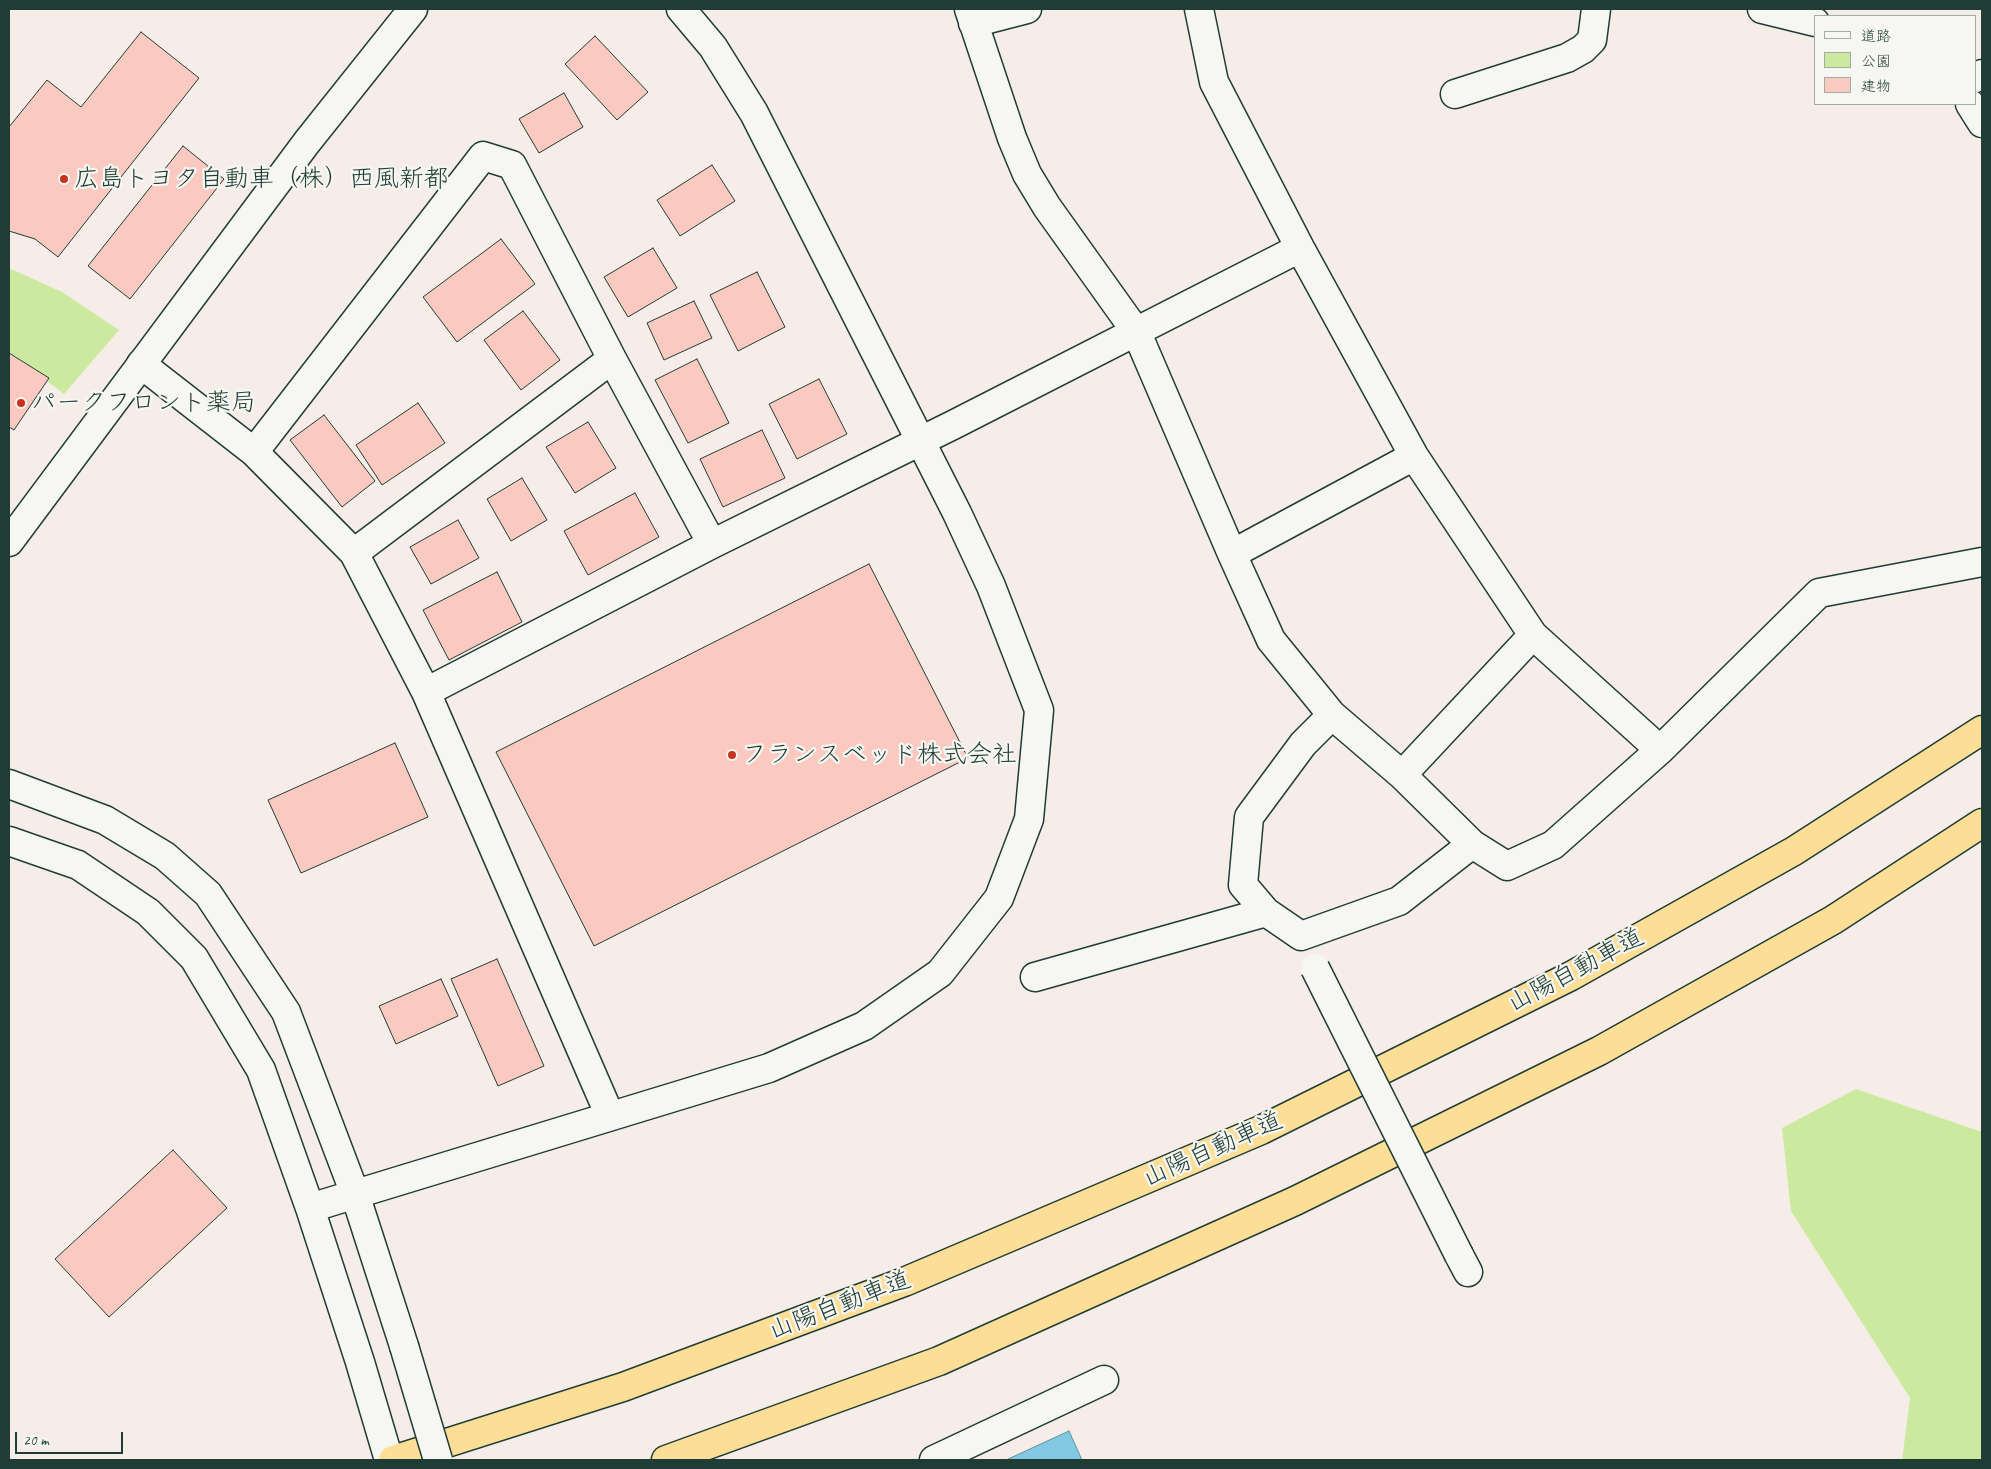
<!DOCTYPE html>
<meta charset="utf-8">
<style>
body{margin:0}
#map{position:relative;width:1991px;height:1469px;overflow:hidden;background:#f7ede8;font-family:Caveat,"Klee One",sans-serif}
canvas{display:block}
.frame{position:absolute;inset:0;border:10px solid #1f3d34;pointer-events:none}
.legend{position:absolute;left:1814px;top:15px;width:162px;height:90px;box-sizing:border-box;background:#f6f6f2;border:1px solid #a0aca6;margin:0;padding:6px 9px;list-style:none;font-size:15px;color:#1f3d34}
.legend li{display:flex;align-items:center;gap:10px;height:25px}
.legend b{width:25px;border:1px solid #a0aca6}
.scale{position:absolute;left:15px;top:1432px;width:108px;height:22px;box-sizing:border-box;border:2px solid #1f3d34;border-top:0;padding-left:6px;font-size:15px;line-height:18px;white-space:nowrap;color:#1f3d34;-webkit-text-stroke:4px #f6f6f2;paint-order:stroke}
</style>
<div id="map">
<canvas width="1991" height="1469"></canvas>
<div class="frame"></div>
<ul class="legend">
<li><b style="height:6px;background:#f6f6f2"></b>道路</li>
<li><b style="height:14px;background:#cce9a0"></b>公園</li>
<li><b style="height:14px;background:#facac0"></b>建物</li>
</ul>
<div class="scale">20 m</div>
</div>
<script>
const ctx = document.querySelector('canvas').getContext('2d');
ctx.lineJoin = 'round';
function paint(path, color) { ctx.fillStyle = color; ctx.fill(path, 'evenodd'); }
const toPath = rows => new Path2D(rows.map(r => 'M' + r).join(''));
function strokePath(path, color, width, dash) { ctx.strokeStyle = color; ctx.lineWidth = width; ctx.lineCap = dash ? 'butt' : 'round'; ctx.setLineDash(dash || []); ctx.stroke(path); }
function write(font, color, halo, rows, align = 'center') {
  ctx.font = font + ' Caveat,"Klee One",sans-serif'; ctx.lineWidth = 4.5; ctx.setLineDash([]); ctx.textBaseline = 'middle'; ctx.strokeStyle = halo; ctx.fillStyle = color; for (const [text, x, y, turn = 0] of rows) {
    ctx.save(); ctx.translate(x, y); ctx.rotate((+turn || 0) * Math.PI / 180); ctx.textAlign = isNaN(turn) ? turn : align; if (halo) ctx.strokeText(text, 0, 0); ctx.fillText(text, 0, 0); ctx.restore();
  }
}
const green = toPath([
 [9,268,62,292,119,330,64,394,15,356,9,353],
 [1856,1089,1982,1132,1982,1460,1902,1460,1910,1398,1791,1211,1782,1128]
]);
const water = toPath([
 [1069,1431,1082,1460,1006,1460,1069,1431]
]);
const building = toPath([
 [141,32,199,78,58,257,35,239,9,231,9,127,47,80,81,107,141,32],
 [595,36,648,92,617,120,565,64,595,36],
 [564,93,583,127,539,153,519,119,564,93],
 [183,146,224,179,130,299,88,266,183,146],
 [712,165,735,201,680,236,657,200,712,165],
 [501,239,535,284,457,342,423,297,501,239],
 [653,248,677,288,628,317,604,277,653,248],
 [757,272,785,327,738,351,710,295,757,272],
 [694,301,712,338,664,360,647,323,694,301],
 [523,311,560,360,521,390,484,340,523,311],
 [9,353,49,378,14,430,9,427,9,353],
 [697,359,729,423,688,443,655,380,697,359],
 [819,379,847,434,797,459,769,404,819,379],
 [418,403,445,443,382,485,356,445,418,403],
 [324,415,375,481,342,507,290,440,324,415],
 [588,422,616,468,575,493,546,447,588,422],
 [762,430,785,478,723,507,700,459,762,430],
 [522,478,547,520,511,541,487,499,522,478],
 [635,493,659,537,588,575,564,531,635,493],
 [458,520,479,558,431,584,410,547,458,520],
 [869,564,968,758,594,946,496,752,869,564],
 [497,572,522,622,449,660,423,610,497,572],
 [395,743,428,817,301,873,268,800,395,743],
 [497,959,544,1066,498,1086,451,979,497,959],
 [441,979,458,1016,396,1044,379,1006,441,979],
 [173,1150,227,1208,109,1317,55,1259,173,1150]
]);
const street = toPath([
 [969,9,1012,138,1027,174,1047,207,1137,333,1232,554,1271,640,1332,715,1402,775,1472,844,1507,866,1553,845,1660,750,1819,593,1982,562],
 [1199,9,1214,82,1300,248,1414,456,1533,635,1660,750],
 [1762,9,1815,22],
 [973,23,1027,9],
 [1975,78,1982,74],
 [1455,94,1567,58,1583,49,1592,40,1596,9],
 [1970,104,1982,123],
 [141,364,254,452,354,553,426,692,610,1116],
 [254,452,483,156,512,165,612,359,712,544],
 [354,553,612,359],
 [1232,554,1414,456],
 [426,692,712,544,953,425,1300,248],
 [1332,715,1303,744,1249,817,1243,885,1266,912,1301,936,1399,901,1472,844],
 [1402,775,1533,635],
 [1035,977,1266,912],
 [1459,1255,1468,1272],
 [934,1460,1104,1380]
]);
const secondary = toPath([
 [9,542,307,142,413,9],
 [9,784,105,820,165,856,208,894,286,1012,355,1194,404,1346],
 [9,841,78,865,148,912,194,958,261,1070,310,1208,360,1362,389,1460],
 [310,1208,769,1068,864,1026,940,973,999,898,1029,819,1039,710,991,586,957,513,754,113,713,47,681,9]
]);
const highway = toPath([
 [393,1460,623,1387,904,1282,1261,1130,1571,976,1794,851,1982,730],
 [666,1460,939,1361,1295,1201,1599,1051,1833,920,1982,823]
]);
const streetBridge = toPath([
 [1315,968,1459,1255]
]);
const secondaryBridge = toPath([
 [404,1346,438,1460]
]);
const markers = [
 [64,179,5,"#c8321e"],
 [21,403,5,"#c8321e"],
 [732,755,5,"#c8321e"]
];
const poiNames = [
 ["広島トヨタ自動車（株）西風新都",74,179],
 ["パークフロント薬局",31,403],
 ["フランスベッド株式会社",742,755]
];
const streetNames = [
 ["山陽自動車道",1576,971,-28],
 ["山陽自動車道",1213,1150,-24],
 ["山陽自動車道",840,1306,-21]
];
paint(green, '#cce9a0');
paint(water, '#83c9e4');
strokePath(water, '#5b919e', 1);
paint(building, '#facac0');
strokePath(building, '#1f3d34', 1);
strokePath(street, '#1f3d34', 31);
strokePath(secondary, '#1f3d34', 31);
strokePath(highway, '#1f3d34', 31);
strokePath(street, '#f6f6f2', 28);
strokePath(secondary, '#f6f6f2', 28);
strokePath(highway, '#fcde96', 28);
strokePath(streetBridge, '#1f3d34', 31, []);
strokePath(secondaryBridge, '#1f3d34', 31, []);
strokePath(streetBridge, '#f6f6f2', 28);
strokePath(secondaryBridge, '#f6f6f2', 28);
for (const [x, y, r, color] of markers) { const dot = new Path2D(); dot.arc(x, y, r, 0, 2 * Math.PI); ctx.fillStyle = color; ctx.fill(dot); strokePath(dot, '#f6f6f2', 2); }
write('25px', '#1f3d34', '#f6f6f2', poiNames, 'left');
write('25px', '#1f3d34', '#f6f6f2', streetNames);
</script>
